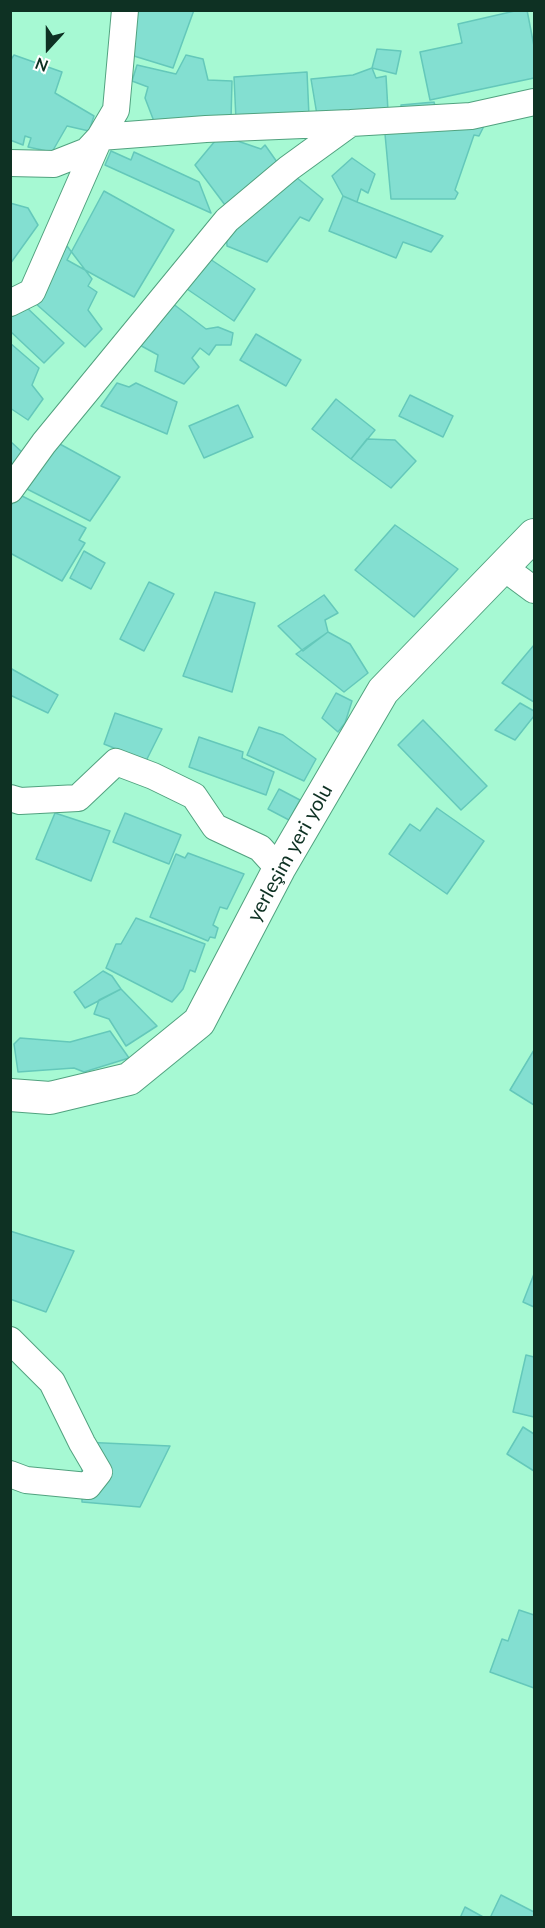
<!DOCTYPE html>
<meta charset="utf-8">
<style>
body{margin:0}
#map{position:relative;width:545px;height:1928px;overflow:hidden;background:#a6f9d3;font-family:Lato,sans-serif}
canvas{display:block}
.frame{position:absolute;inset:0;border:12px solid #0e3123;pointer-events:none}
.north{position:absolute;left:18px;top:18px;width:60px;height:60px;-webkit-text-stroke:4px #fff;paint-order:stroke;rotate:201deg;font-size:16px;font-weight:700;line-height:24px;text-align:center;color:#0e3123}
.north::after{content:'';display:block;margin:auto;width:21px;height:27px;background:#0e3123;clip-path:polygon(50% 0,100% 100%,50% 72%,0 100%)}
</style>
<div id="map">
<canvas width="545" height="1928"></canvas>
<div class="frame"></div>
<div class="north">N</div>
</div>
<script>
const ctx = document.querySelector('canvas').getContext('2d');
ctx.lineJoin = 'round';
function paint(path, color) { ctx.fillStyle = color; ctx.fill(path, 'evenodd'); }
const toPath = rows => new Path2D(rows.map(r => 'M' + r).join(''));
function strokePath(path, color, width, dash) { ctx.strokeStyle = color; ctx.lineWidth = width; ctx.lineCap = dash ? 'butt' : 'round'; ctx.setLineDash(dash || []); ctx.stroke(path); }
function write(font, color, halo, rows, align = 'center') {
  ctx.font = font + ' Lato,sans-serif'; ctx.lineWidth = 5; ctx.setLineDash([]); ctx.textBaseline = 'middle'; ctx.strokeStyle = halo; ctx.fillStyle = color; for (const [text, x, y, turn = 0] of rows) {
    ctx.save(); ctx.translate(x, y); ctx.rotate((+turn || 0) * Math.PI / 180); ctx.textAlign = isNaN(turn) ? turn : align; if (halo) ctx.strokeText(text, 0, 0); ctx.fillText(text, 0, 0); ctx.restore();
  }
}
const building = toPath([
 [125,10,194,10,173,68,121,52,125,10],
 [519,10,527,10,534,46,534,78,430,100,420,52,462,43,458,24,519,10],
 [377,49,401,51,396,74,372,68,377,49],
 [14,55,62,72,55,93,94,116,89,131,67,126,52,152,28,147,31,138,25,136,23,145,10,140,10,61,14,55],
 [186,55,203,59,208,80,232,81,231,120,155,124,145,98,148,87,132,81,137,65,176,74,186,55],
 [372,68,376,78,386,76,388,111,317,115,311,79,353,75,372,68],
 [307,72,309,116,236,120,234,77,307,72],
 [434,102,437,113,484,126,479,136,474,135,455,190,458,193,455,199,391,199,385,134,403,131,401,105,434,102],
 [220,135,261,149,265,145,277,162,225,205,195,165,220,135],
 [111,151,131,160,134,152,199,182,211,213,105,165,111,151],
 [352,158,375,174,368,193,361,189,357,202,343,196,332,176,352,158],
 [291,173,323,199,309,221,300,217,267,262,227,246,226,229,291,173],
 [104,191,174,230,134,297,67,260,104,191],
 [343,196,357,202,443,236,431,252,403,242,396,258,329,231,343,196],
 [10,203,28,208,38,225,10,264,10,203],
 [67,246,92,279,88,286,97,292,88,310,102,329,85,347,35,303,50,264,67,246],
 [207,257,255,289,234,321,187,289,207,257],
 [172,303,206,329,218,327,233,333,231,345,216,345,209,355,200,348,192,358,199,367,184,384,155,371,158,355,136,343,172,303],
 [23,304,64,343,44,363,10,331,10,318,23,304],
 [256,334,301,360,286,386,240,360,256,334],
 [10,343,39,368,32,385,43,399,28,420,10,408,10,343],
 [117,383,129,387,136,383,177,402,167,434,101,406,117,383],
 [410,395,453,416,443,437,399,416,410,395],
 [336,399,375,430,351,459,312,429,336,399],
 [238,405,253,437,204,458,189,426,238,405],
 [367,439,395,440,416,461,391,488,351,459,367,439],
 [10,441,23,453,10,467,10,441],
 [58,443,120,477,90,521,27,489,58,443],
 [18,494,86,528,79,540,85,543,62,581,10,553,10,507,18,494],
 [395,525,458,569,414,617,355,570,395,525],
 [84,551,105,563,91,589,70,578,84,551],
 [149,582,174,594,144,651,120,639,149,582],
 [215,592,255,603,232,692,183,676,215,592],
 [324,595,338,613,325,620,328,632,303,651,278,626,324,595],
 [328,632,350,644,368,673,344,692,296,654,328,632],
 [534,645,534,702,502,683,534,645],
 [10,668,58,695,48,713,10,695,10,668],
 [336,693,352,701,345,723,338,732,322,718,336,693],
 [520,703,534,711,534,716,515,740,495,730,520,703],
 [115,713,162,729,146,761,104,744,115,713],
 [423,720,487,786,461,810,398,745,423,720],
 [259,727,283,735,316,759,304,781,247,755,259,727],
 [199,737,243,752,242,758,274,772,266,795,189,767,199,737],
 [279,789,300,800,289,820,268,809,279,789],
 [437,808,484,841,447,894,389,854,410,824,420,831,437,808],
 [55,813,110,831,91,881,36,859,55,813],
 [125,813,181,835,169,864,113,842,125,813],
 [188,853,244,874,227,909,220,907,213,925,218,928,215,938,210,937,208,941,150,917,176,854,185,858,188,853],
 [136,918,205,944,195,972,190,970,183,989,172,1002,106,968,116,944,121,944,136,918],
 [103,971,112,976,121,989,85,1008,74,992,103,971],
 [121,989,157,1026,126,1046,109,1019,94,1014,99,1000,121,989],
 [110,1031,129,1058,84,1072,74,1068,18,1072,14,1044,20,1038,70,1042,110,1031],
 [534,1050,534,1105,510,1090,534,1050],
 [10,1231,74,1251,46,1312,10,1299,10,1231],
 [534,1274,534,1307,523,1302,534,1274],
 [526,1355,534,1357,534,1417,513,1412,526,1355],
 [523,1427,534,1434,534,1471,507,1454,523,1427],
 [82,1442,170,1446,140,1507,82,1502,82,1442],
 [519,1610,534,1615,534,1688,490,1672,502,1639,508,1641,519,1610],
 [501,1895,534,1912,534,1918,490,1918,501,1895],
 [465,1907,485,1918,460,1918,465,1907]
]);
const minor = toPath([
 [10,163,54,164,87,151,100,137,206,129,351,123],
 [10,303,32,292,100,137,116,110,125,10],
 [10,490,44,443,227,220,289,168,351,123,471,116,534,102],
 [503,567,534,590],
 [10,798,20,801,78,798,116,762,153,776,194,796,215,827,260,848,279,869],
 [10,1340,52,1382,82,1443,99,1472,88,1486,26,1480,10,1474]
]);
const tertiary = toPath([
 [10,1095,50,1098,129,1079,199,1022,279,869,383,691,534,535]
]);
const streetNames = [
 ["yerleşim yeri yolu",290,853,-61]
];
paint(building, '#83dfd1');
strokePath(building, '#64c8ba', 1.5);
strokePath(minor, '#51a27f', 28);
strokePath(tertiary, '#51a27f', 34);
strokePath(minor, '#fff', 26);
strokePath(tertiary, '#fff', 32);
write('20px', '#0e3123', '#fff', streetNames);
</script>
